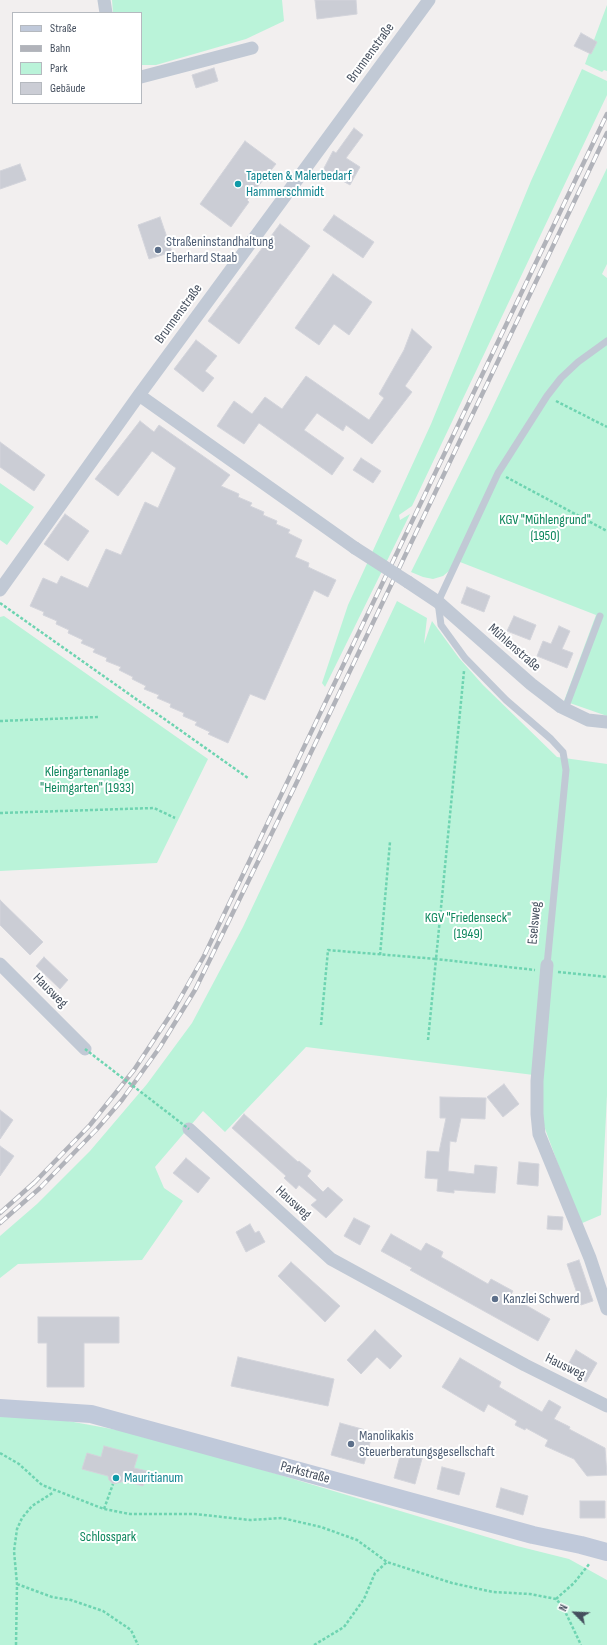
<!DOCTYPE html>
<meta charset="utf-8">
<style>
body{margin:0}
#map{position:relative;width:607px;height:1645px;overflow:hidden;background:#f2efef;font-family:"Sofia Sans Condensed",sans-serif}
canvas{display:block}
.legend{position:absolute;left:12px;top:12px;width:130px;height:92px;box-sizing:border-box;background:#fff;border:1px solid #b5b9bf;margin:0;padding:5px 7px;list-style:none;font-size:12px;color:#454f5e}
.legend li{display:flex;align-items:center;gap:8px;height:20px}
.legend b{width:20px;border:1px solid #b5b9bf}
.north{position:absolute;left:555px;top:1593px;width:40px;height:40px;-webkit-text-stroke:3px #fff;paint-order:stroke;rotate:294deg;font-size:11px;font-weight:700;line-height:16px;text-align:center;color:#454f5e}
.north::after{content:'';display:block;margin:auto;width:14px;height:18px;background:#454f5e;clip-path:polygon(50% 0,100% 100%,50% 72%,0 100%)}
</style>
<div id="map">
<canvas width="607" height="1645"></canvas>
<ul class="legend">
<li><b style="height:5px;background:#c0c9da"></b>Straße</li>
<li><b style="height:5px;background:#b1b3ba"></b>Bahn</li>
<li><b style="height:11px;background:#baf3d9"></b>Park</li>
<li><b style="height:11px;background:#cbcdd5"></b>Gebäude</li>
</ul>
<div class="north">N</div>
</div>
<script>
const ctx = document.querySelector('canvas').getContext('2d');
ctx.lineJoin = 'round';
function paint(path, color) { ctx.fillStyle = color; ctx.fill(path, 'evenodd'); }
const toPath = rows => new Path2D(rows.map(r => 'M' + r).join(''));
function strokePath(path, color, width, dash) { ctx.strokeStyle = color; ctx.lineWidth = width; ctx.lineCap = dash ? 'butt' : 'round'; ctx.setLineDash(dash || []); ctx.stroke(path); }
function write(font, color, halo, rows, align = 'center') {
  ctx.font = font + ' "Sofia Sans Condensed",sans-serif'; ctx.lineWidth = 4; ctx.setLineDash([]); ctx.textBaseline = 'middle'; ctx.strokeStyle = halo; ctx.fillStyle = color; for (const [text, x, y, turn = 0] of rows) {
    ctx.save(); ctx.translate(x, y); ctx.rotate((+turn || 0) * Math.PI / 180); ctx.textAlign = isNaN(turn) ? turn : align; if (halo) ctx.strokeText(text, 0, 0); ctx.fillText(text, 0, 0); ctx.restore();
  }
}
const green = toPath([
 [112,0,282,0,284,21,246,39,156,65,141,65,141,13,113,13],
 [607,5,607,71,604,70,602,72,585,64],
 [582,69,607,81,607,95,412,506,399,515,400,520,410,514,325,687,322,683,348,605,431,424,531,181],
 [607,168,607,264,602,274,607,278,607,716,564,701,596,615,460,562,443,576,433,579,423,577,411,572,489,415],
 [0,483,34,507,7,545,0,540],
 [397,601,427,618,424,644,432,621,459,658,483,685,557,757,607,764,607,1095,601,1215,580,1224,544,1126,541,1102,542,1076,306,1047,225,1132,203,1111,155,1167,164,1188,183,1201,142,1260,18,1264,0,1278,0,1236,37,1204,90,1151,147,1084,192,1023,243,927],
 [4,616,208,759,157,863,0,871,0,617],
 [30,1414,150,1436,517,1546,569,1559,607,1580,607,1645,0,1645,0,1416]
]);
const building = toPath([
 [315,0,356,0,357,14,317,19,315,0],
 [581,33,597,42,591,54,574,46,581,33],
 [214,68,218,81,196,88,192,75,214,68],
 [354,128,363,135,346,158,360,167,350,185,323,170,333,151,336,153,354,128],
 [245,141,276,164,247,200,249,202,231,227,200,204,245,141],
 [20,164,26,180,0,189,0,171,20,164],
 [334,215,374,242,363,258,323,230,334,215],
 [160,217,172,252,149,259,138,225,160,217],
 [280,224,310,246,239,344,208,321,280,224],
 [333,274,372,302,349,335,334,324,319,345,295,328,333,274],
 [412,329,432,347,405,386,412,392,372,444,346,425,343,431,317,413,304,430,344,458,332,475,259,423,244,444,217,426,234,401,252,414,265,397,282,409,306,376,369,420,384,398,379,394,404,350,412,329],
 [196,340,217,356,205,371,214,378,203,392,174,369,196,340],
 [140,421,154,432,159,425,230,475,221,486,239,494,238,497,252,503,250,506,264,512,263,515,277,521,276,524,290,530,288,533,302,540,295,557,309,563,308,567,336,580,328,597,314,590,265,700,250,694,228,743,208,734,210,732,195,725,197,722,183,716,184,713,170,707,171,704,157,698,159,695,144,689,146,686,132,679,133,677,119,670,121,667,106,661,107,658,93,652,95,649,81,643,83,640,68,633,69,630,56,624,57,621,43,615,44,612,30,606,43,578,57,584,61,576,88,588,106,549,121,555,145,502,158,508,176,468,152,451,118,496,95,479,140,421],
 [0,442,45,475,34,491,0,467,0,442],
 [361,458,381,471,373,483,353,470,361,458],
 [65,514,89,531,68,561,44,544,65,514],
 [467,587,490,596,484,612,461,603,467,587],
 [514,616,536,625,530,640,507,631,514,616],
 [559,626,570,631,562,649,573,653,567,668,537,656,543,641,551,644,559,626],
 [0,900,43,942,30,955,0,925,0,900],
 [44,957,68,980,60,989,36,966,44,957],
 [504,1084,519,1104,503,1117,487,1097,504,1084],
 [440,1097,486,1098,485,1119,461,1118,456,1142,450,1141,448,1171,474,1174,475,1165,497,1167,495,1193,454,1190,454,1193,437,1191,438,1179,425,1178,427,1151,439,1152,446,1118,440,1118,440,1097],
 [0,1110,13,1120,0,1139,0,1110],
 [244,1114,298,1162,299,1161,311,1171,307,1176,323,1192,328,1187,343,1200,326,1218,311,1205,317,1200,299,1185,296,1189,284,1178,286,1176,232,1128,244,1114],
 [0,1146,14,1156,0,1176,0,1146],
 [186,1158,210,1178,198,1193,173,1173,186,1158],
 [519,1162,539,1164,538,1186,517,1184,519,1162],
 [548,1216,563,1217,562,1230,547,1229,548,1216],
 [354,1218,370,1226,360,1245,344,1236,354,1218],
 [250,1224,255,1233,259,1231,265,1242,246,1252,236,1232,250,1224],
 [391,1234,421,1251,426,1243,443,1252,441,1257,488,1284,491,1279,513,1291,510,1296,550,1319,538,1341,410,1270,412,1268,381,1251,391,1234],
 [579,1260,593,1301,581,1305,567,1264,579,1260],
 [291,1262,340,1306,325,1322,278,1276,291,1262],
 [38,1317,119,1317,119,1343,84,1343,84,1387,47,1387,47,1343,38,1343,38,1317],
 [375,1330,402,1356,390,1369,377,1357,361,1374,347,1360,375,1330],
 [576,1350,597,1363,586,1382,565,1370,576,1350],
 [238,1357,334,1379,328,1406,231,1386,238,1357],
 [460,1358,501,1382,499,1387,542,1412,549,1400,561,1407,554,1419,570,1427,569,1429,605,1448,607,1475,587,1476,574,1459,545,1446,548,1440,526,1428,525,1430,515,1425,517,1421,488,1404,484,1412,442,1387,460,1358],
 [340,1423,373,1432,364,1464,331,1455,340,1423],
 [104,1446,138,1455,134,1468,147,1471,143,1486,125,1481,113,1484,109,1480,108,1476,82,1469,87,1453,101,1457,104,1446],
 [402,1449,423,1455,415,1484,394,1478,402,1449],
 [442,1467,465,1473,459,1495,437,1489,442,1467],
 [501,1488,528,1496,523,1515,496,1507,501,1488],
 [580,1501,605,1501,605,1518,580,1518,580,1501]
]);
const path = toPath([
 [556,401,607,427],
 [506,477,607,531],
 [0,603,248,778],
 [0,721,98,717],
 [0,813,154,808,175,818],
 [380,955,390,842],
 [558,972,607,977],
 [321,1025,328,950,436,959,464,671],
 [428,1040,436,959,535,970],
 [0,1453,19,1464,42,1485,104,1509,130,1514,195,1514,250,1520,282,1518,321,1527,357,1540,387,1562,452,1583,493,1592,530,1594,556,1599,563,1607,581,1645],
 [104,1509,113,1484],
 [17,1584,52,1597,71,1600,103,1611,131,1630,138,1645],
 [556,1599,574,1583,590,1563],
 [16,1645,17,1584,14,1551,17,1529,22,1518,32,1506,54,1492],
 [314,1645,344,1627,364,1599,375,1573,387,1562]
]);
const lane = toPath([
 [565,709,600,616],
 [547,965,566,770,563,752,551,739,506,700,465,658,441,625,438,602,498,473,547,396,561,378,578,362,607,341]
]);
const street = toPath([
 [104,0,106,13],
 [141,77,252,48],
 [139,395,355,548],
 [408,582,438,602,531,684,561,707,588,720,607,722],
 [0,590,139,395,429,0],
 [0,964,85,1049],
 [547,965,537,1081,537,1114,539,1134,590,1258,607,1309],
 [189,1129,331,1259,525,1365,607,1406]
]);
const secondary = toPath([
 [0,1408,91,1414,533,1535,581,1545,607,1552]
]);
const rail = toPath([
 [33,1184,90,1125,134,1070,173,1011,204,956,607,114],
 [0,1213,36,1181],
 [0,1223,40,1188,97,1129,122,1100,160,1047,195,990,294,788,607,133]
]);
const pathBridge = toPath([
 [85,1049,189,1129]
]);
const streetBridge = toPath([
 [355,548,408,582]
]);
const markers = [
 [238,184,4,"#0f9aa8"],
 [158,250,4,"#5c6f8a"],
 [495,1299,4,"#5c6f8a"],
 [351,1444,4,"#5c6f8a"],
 [116,1478,4,"#0f9aa8"]
];
const streetNames = [
 ["Brunnenstraße",371,53,-54],
 ["Brunnenstraße",179,314,-54],
 ["Mühlenstraße",514,648,41],
 ["Eselsweg",535,923,-85],
 ["Hausweg",50,991,45],
 ["Hausweg",293,1203,42],
 ["Hausweg",565,1367,26],
 ["Parkstraße",305,1473,15]
];
const cultureNames = [
 ["Tapeten & Malerbedarf",246,176],
 ["Hammerschmidt",246,192],
 ["Mauritianum",124,1478]
];
const serviceNames = [
 ["Straßeninstandhaltung",166,242],
 ["Eberhard Staab",166,258],
 ["Kanzlei Schwerd",503,1299],
 ["Manolikakis",359,1436],
 ["Steuerberatungsgesellschaft",359,1452]
];
const parkNames = [
 ["KGV \"Mühlengrund\"",545,520],
 ["(1950)",545,536],
 ["Kleingartenanlage",87,772],
 ["\"Heimgarten\" (1933)",87,788],
 ["KGV \"Friedenseck\"",468,918],
 ["(1949)",468,934],
 ["Schlosspark",108,1537]
];
paint(green, '#baf3d9');
paint(building, '#cbcdd5');
strokePath(building, '#d3d4db', 1);
strokePath(path, '#6ed4b1', 2.5, [3, 2]);
strokePath(lane, '#c1c9d5', 7);
strokePath(street, '#c1c9d5', 13);
strokePath(secondary, '#c0c9da', 18);
strokePath(rail, '#b1b3ba', 4.5);
strokePath(rail, '#fff', 3, [9]);
strokePath(pathBridge, '#6ed4b1', 2.5, [3, 2]);
strokePath(streetBridge, '#c1c9d5', 13);
for (const [x, y, r, color] of markers) { const dot = new Path2D(); dot.arc(x, y, r, 0, 2 * Math.PI); ctx.fillStyle = color; ctx.fill(dot); strokePath(dot, '#fff', 1.5); }
write('14px', '#454f5e', '#fff', streetNames);
write('14px', '#0d838f', '#fff', cultureNames, 'left');
write('14px', '#4e5e75', '#fff', serviceNames, 'left');
write('14px', '#0e875d', '#fff', parkNames);
</script>
